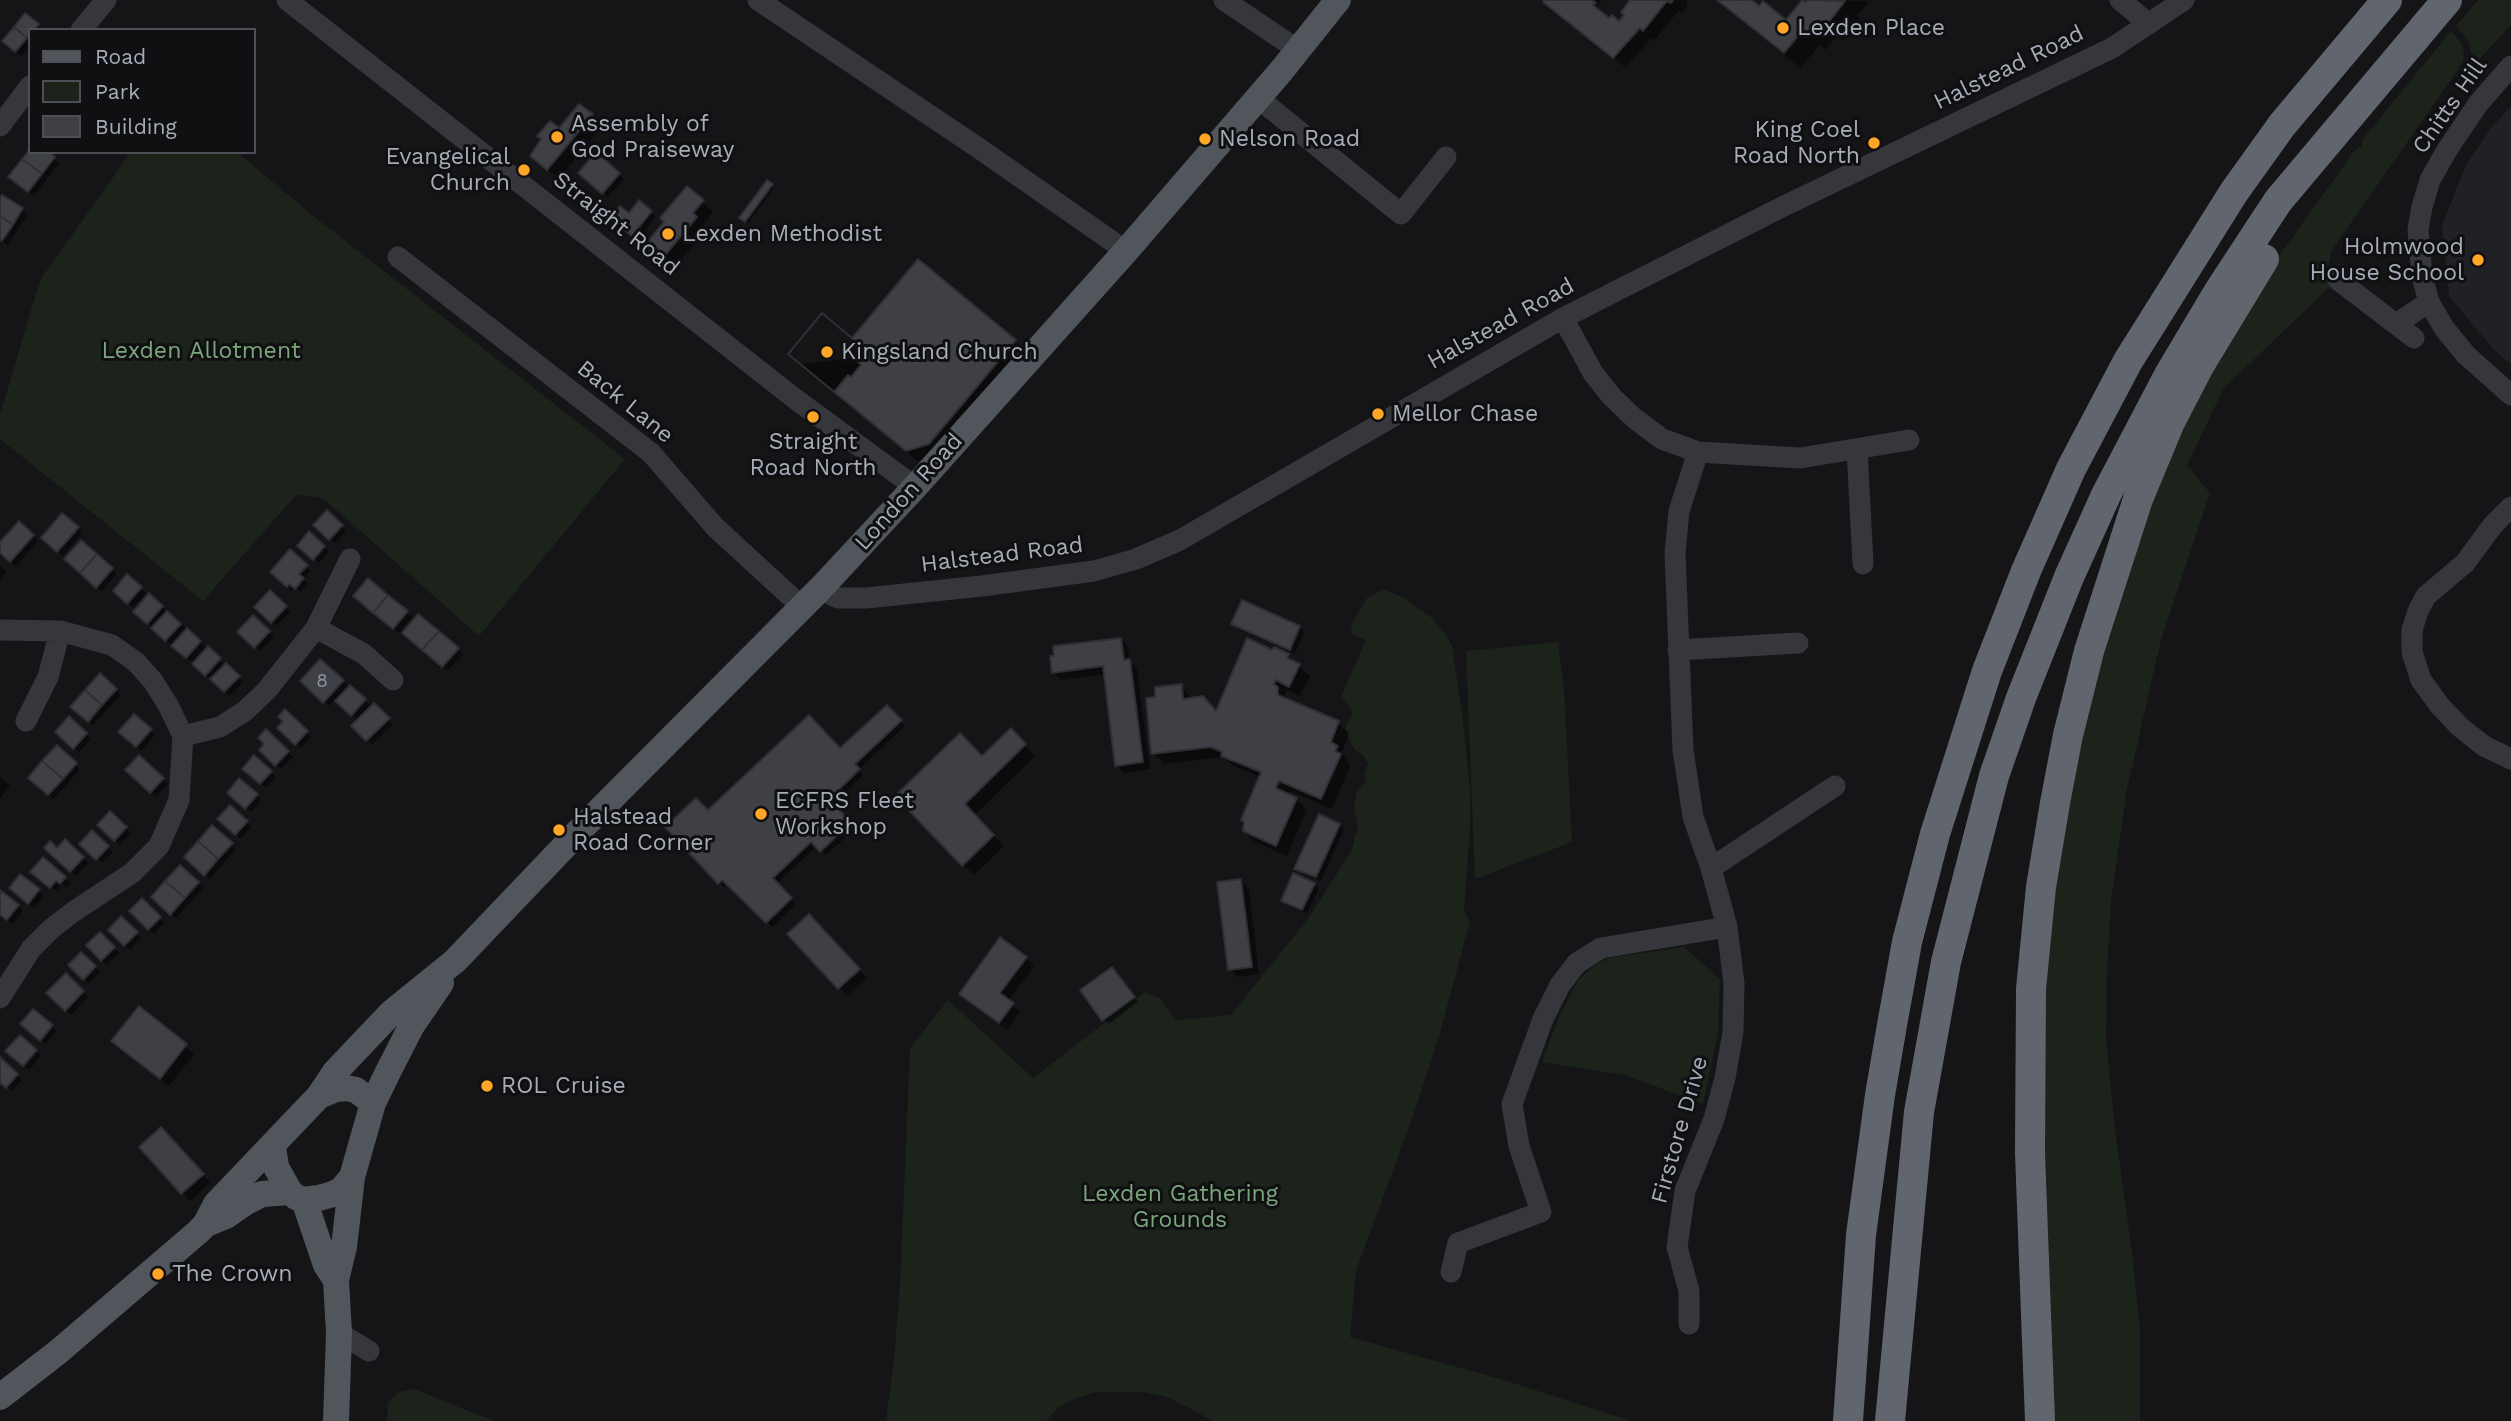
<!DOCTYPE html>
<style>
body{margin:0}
#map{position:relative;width:2511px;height:1421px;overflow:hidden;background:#151517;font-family:"Work Sans",sans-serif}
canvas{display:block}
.legend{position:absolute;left:28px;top:28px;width:228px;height:126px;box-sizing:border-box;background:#101012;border:2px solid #4c4f55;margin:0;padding:9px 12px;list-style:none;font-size:21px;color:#a6adb9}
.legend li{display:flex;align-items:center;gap:14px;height:35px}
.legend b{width:35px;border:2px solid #4c4f55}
</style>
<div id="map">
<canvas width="2511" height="1421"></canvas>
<ul class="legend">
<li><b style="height:9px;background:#51555c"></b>Road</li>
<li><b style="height:19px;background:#1b231b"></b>Park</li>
<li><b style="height:19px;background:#3f4045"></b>Building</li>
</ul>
</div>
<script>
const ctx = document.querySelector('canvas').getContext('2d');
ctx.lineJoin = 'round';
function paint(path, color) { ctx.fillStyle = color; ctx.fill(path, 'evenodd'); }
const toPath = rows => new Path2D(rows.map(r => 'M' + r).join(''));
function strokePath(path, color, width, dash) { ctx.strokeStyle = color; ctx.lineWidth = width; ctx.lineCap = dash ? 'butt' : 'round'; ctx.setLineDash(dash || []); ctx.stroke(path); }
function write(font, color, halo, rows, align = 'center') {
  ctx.font = font + ' "Work Sans",sans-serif'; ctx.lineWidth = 6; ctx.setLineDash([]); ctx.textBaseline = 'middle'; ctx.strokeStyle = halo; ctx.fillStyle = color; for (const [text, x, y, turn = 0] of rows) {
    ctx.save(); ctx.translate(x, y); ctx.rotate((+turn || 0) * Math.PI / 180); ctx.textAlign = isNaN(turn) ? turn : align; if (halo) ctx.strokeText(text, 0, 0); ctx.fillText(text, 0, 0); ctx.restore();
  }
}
const built = toPath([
 [2511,106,2511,364,2494,350,2449,296,2442,225,2467,163,2492,127]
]);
const green = toPath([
 [2478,0,2511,0,2511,25,2455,85,2469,63,2471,54,2469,42,2456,26],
 [2451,31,2463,46,2464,56,2462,64,2332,250,2327,270,2334,278,2334,283,2224,388,2187,465,2210,493,2161,640,2127,789,2111,901,2107,972,2106,1037,2115,1129,2132,1252,2140,1328,2140,1421,2045,1421,2039,962,2088,668,2180,429,2271,267,2355,150,2362,146,2363,139],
 [131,152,237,152,312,215,625,459,479,636,323,498,296,495,203,601,0,439,0,415,40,280],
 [1383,589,1404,598,1431,617,1447,636,1452,646,1463,720,1470,789,1470,829,1464,911,1470,921,1440,1033,1413,1116,1356,1271,1350,1337,1507,1381,1631,1421,1213,1421,1170,1398,1144,1392,1096,1392,1074,1399,1060,1406,1046,1421,886,1421,894,1360,900,1285,910,1049,916,1040,948,1000,1033,1078,1145,992,1161,999,1175,1020,1231,1015,1308,919,1352,850,1358,826,1354,805,1357,791,1366,782,1364,775,1368,763,1361,753,1354,749,1345,729,1353,711,1341,697,1366,640,1352,634,1351,625,1367,598],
 [1558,642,1564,690,1572,842,1475,879,1466,651],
 [1684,947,1720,979,1718,1032,1703,1104,1625,1075,1542,1062,1559,1017,1579,979,1594,966,1609,958],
 [415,1389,458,1407,495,1421,387,1421,388,1403,394,1396,402,1391]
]);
const shadow = toPath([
 [1547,0,1602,0,1597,6,1605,15,1604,16,1620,24,1633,0,1687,0,1686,2,1688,5,1682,13,1679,10,1655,40,1652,38,1625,67,1556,12],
 [1719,0,1749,0,1787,23,1811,0,1869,1,1857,16,1860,18,1843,40,1837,36,1825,50,1819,45,1801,68,1735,16],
 [26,15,42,30,30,30,30,45,21,56,9,45],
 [591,116,602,126,559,179,543,167,559,131],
 [30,152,54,158,59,163,34,196,16,182],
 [619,174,624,179,608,197,585,178],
 [767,182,774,188,748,223,742,218],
 [687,188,713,212,703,225,707,229,672,270,646,246,666,223],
 [3,197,27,215,8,245,0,240,0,202],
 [651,212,656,217,637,240,616,223,629,215],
 [1014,341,1025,352,940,454,918,461,801,364],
 [327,513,346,531,335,543,316,525],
 [19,523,38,541,16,566,0,551,0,544],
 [78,528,82,533,63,556,48,543],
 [309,534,329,552,319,563,299,546],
 [290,552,311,571,303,579,308,584,300,592,295,587,292,590,272,572],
 [71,564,112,569,117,574,102,591],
 [0,566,7,572,0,580],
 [128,577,146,594,133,607,115,591],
 [270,592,290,612,277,626,256,607],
 [361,601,407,612,412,617,399,633],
 [162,607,243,682,230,696,135,612],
 [253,618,274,637,260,651,240,632],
 [1233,624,1299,627,1304,632,1295,654,1238,629],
 [409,638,458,649,463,654,448,671],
 [1121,640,1128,647,1130,662,1137,669,1150,769,1124,773,1117,765,1106,674,1061,680,1053,672],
 [1273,652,1288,656,1310,676,1300,696,1287,690,1284,696,1338,723,1349,733,1342,752,1350,766,1332,809,1290,791,1288,796,1296,799,1307,810,1287,856,1255,842,1244,831,1261,777,1234,766,1223,757,1164,764,1153,753,1181,686,1192,699,1217,713],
 [320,662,372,707,374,705,393,724,372,745,353,726,358,721,335,699,329,706,302,681],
 [100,676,121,695,93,725,73,707],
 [887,707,905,726,858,770,863,775,832,805,850,823,840,832,845,838,826,855,817,846,776,884,796,904,772,927,728,884,724,887,667,827,708,812,840,751],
 [285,712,311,737,301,748,279,728,285,721],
 [70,718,91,739,79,752,57,732],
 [151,730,155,735,141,751,125,737],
 [1011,731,1035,756,974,816,1004,846,974,875,897,796,982,759],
 [266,732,293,757,281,769,261,750,266,744],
 [139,757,168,784,156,797,127,770],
 [75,764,80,769,54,799,35,782],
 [271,772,276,777,266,788,249,774],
 [0,777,10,786,0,799],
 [257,796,261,800,251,812,234,797],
 [110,813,131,833,120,845,99,825],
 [247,822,251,827,241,839,224,824],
 [1339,825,1344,830,1321,881,1301,873,1296,868],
 [92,832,113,852,102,863,81,844],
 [65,842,88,863,76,876,46,848,58,851],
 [231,845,236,849,210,879,186,857],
 [180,867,203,888,176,918,153,897],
 [21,876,44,896,34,908,16,893],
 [38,876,65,878,70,883,66,888,62,884,56,891],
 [1241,881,1249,889,1259,974,1238,977,1230,969],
 [1314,884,1319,889,1307,914,1288,906,1283,901],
 [0,892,23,911,13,924,0,914],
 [142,900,164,923,154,934,131,911],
 [809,916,867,978,847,996,790,934],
 [121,918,141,938,130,950,110,930],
 [100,934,119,953,107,965,88,945],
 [81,954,100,972,89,984,70,965],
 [1026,958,1034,966,1008,1001,1020,1012,1007,1030,961,994],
 [1117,974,1138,1002,1109,1024,1104,1020],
 [66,976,88,997,71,1015,49,993],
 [139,1008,194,1054,169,1086,121,1048],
 [52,1027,56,1031,46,1044,27,1029],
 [20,1037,41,1056,29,1070,8,1051],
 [0,1060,22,1080,12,1091,0,1081],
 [169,1137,210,1183,190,1201,141,1147]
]);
const building = toPath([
 [1544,0,1592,0,1596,3,1593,5,1609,18,1612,15,1619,21,1624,15,1621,12,1630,0,1673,0,1671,3,1667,1,1643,31,1640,28,1613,58,1543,2,1544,0],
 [1717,0,1752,0,1759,6,1763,1,1786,20,1802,0,1806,2,1808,0,1845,1,1826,26,1820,21,1808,35,1802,31,1784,53,1717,0],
 [25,13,39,24,34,30,30,30,27,38,14,27,25,13],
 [14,27,27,38,15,52,2,41,14,27],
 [579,104,593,114,547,170,530,156,541,139,537,136,550,121,559,128,579,104],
 [30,149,30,152,50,152,55,157,42,174,22,159,30,149],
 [596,152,620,173,602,194,578,173,596,152],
 [22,159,42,174,28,192,8,177,22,159],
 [767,180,773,184,745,222,739,218,767,180],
 [687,186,704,200,693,213,697,217,661,260,644,246,664,222,660,218,687,186],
 [2,195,23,208,13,225,0,216,0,198,2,195],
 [639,200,652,211,632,236,609,218,620,206,629,213,639,200],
 [0,216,13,225,2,241,0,240,0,216],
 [918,259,1016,340,929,444,906,451,788,354,822,313,852,338,918,259],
 [822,313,866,350,857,361,861,365,851,377,848,375,834,392,788,354,822,313],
 [327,510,343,525,329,540,313,525,327,510],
 [62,513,79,527,57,552,41,538,62,513],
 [19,521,34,535,10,562,0,553,0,542,19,521],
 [309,531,325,546,313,560,297,546,309,531],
 [81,540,97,554,80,573,64,559,81,540],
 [290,549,308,565,299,574,304,578,295,589,289,584,287,587,270,572,290,549],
 [97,554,113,568,96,588,80,573,97,554],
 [127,574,142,587,127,604,113,591,127,574],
 [368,578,388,595,373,613,353,596,368,578],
 [270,590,287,606,271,623,254,607,270,590],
 [149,593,163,606,147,624,133,612,149,593],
 [388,595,408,611,393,629,373,613,388,595],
 [1242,600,1300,626,1290,650,1231,624,1242,600],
 [167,611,181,624,165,641,151,628,167,611],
 [418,614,439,631,422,650,402,633,418,614],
 [253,615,270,631,254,648,237,632,253,615],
 [187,628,201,641,186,658,171,646,187,628],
 [439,631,459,648,442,667,422,650,439,631],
 [1121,638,1124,660,1130,659,1143,762,1115,766,1103,666,1052,673,1050,656,1054,656,1053,646,1121,638],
 [1247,638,1272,650,1274,647,1289,654,1287,658,1300,664,1289,687,1276,680,1274,684,1278,687,1278,695,1339,721,1331,742,1338,746,1335,751,1341,754,1321,799,1279,781,1276,788,1297,798,1276,846,1243,831,1244,822,1241,820,1261,772,1221,756,1222,752,1211,747,1151,754,1146,698,1155,697,1155,687,1182,684,1183,699,1203,696,1216,711,1247,638],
 [208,646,221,658,205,676,192,664,208,646],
 [320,659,344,680,323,703,300,681,320,659],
 [226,663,240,676,224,692,210,679,226,663],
 [100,673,117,689,102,705,85,690,100,673],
 [350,685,366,699,351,716,335,701,350,685],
 [85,690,102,705,88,722,70,707,85,690],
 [374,703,390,718,366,741,351,726,374,703],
 [887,705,902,720,855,764,860,769,829,799,846,817,836,826,841,832,820,852,811,842,773,878,792,898,766,923,722,880,718,884,665,827,696,798,708,810,809,715,840,748,887,705],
 [285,709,308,731,295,745,277,728,283,721,278,717,285,709],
 [134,714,152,729,136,747,118,732,134,714],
 [69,716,87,733,73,749,55,732,69,716],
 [1011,728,1026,744,965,804,994,835,962,866,895,796,960,733,982,756,1011,728],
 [266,729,289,751,275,766,259,750,264,744,258,738,266,729],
 [57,745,77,763,63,779,42,761,57,745],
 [139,755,164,778,150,793,125,770,139,755],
 [254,755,272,771,260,784,242,769,254,755],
 [42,761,63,779,48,795,28,778,42,761],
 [239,778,258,794,245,809,227,793,239,778],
 [230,805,248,821,235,835,217,819,230,805],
 [110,811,127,827,114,841,97,825,110,811],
 [1319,814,1340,824,1316,877,1294,869,1319,814],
 [212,825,233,843,218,859,198,841,212,825],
 [92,830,109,846,96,860,79,844,92,830],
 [65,839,84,857,70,872,44,848,50,841,57,848,65,839],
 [198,841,218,859,204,876,184,857,198,841],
 [43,857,66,877,60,884,56,881,50,888,30,872,43,857],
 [180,865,199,882,185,898,165,881,180,865],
 [1293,873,1315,883,1302,910,1281,901,1293,873],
 [20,874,40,889,28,904,9,888,20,874],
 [1241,879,1252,967,1228,970,1217,882,1241,879],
 [165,881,185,898,170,915,151,897,165,881],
 [0,890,19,905,7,920,0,915,0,890],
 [142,898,161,917,148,930,129,911,142,898],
 [809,914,860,969,838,989,787,934,809,914],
 [121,916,138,932,124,946,108,930,121,916],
 [100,932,115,947,101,961,86,945,100,932],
 [1000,937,1027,957,1000,993,1014,1003,999,1023,959,994,1000,937],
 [81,952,96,966,83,980,68,965,81,952],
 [1112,967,1135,997,1102,1021,1080,990,1112,967],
 [66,973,84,991,65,1011,46,993,66,973],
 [139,1006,187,1044,160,1079,111,1041,139,1006],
 [33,1009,53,1025,40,1041,20,1024,33,1009],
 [20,1035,37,1050,23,1066,5,1051,20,1035],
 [0,1057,18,1074,6,1088,0,1083,0,1057],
 [161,1127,204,1174,181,1194,139,1147,161,1127]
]);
const minor = toPath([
 [287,0,794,398,915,487],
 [758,0,980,149,1126,251],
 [1224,0,1298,50],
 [2120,0,2149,24],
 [81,30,106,0],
 [2511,66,2478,104,2447,150,2430,180,2422,207,2418,229,2422,276,2429,302,2444,328,2466,355,2511,395],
 [1258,98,1401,214,1446,157],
 [0,126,30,86],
 [398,257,651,453,715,527,802,607],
 [2338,280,2414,338],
 [1563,318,1593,373,1612,397,1634,418,1662,439,1698,452,1800,458,1909,440],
 [2396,324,2429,302],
 [1857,449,1863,564],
 [2511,507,2493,525,2465,563,2426,596,2418,611,2412,630,2412,652,2421,680,2440,706,2460,727,2484,746,2511,759],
 [820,589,838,598,866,598,982,586,1094,571,1136,559,1180,540,1563,318,1782,207,2112,48,2184,0],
 [316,628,364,654,393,680],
 [0,630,60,631,112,645,136,662,153,681,168,705,183,736,179,800,159,846,132,873,73,912,51,929,31,949,0,998],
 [1678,650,1798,643],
 [26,721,48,677,60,631],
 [183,736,220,727,245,711,267,690,316,628,350,559],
 [1711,868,1835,786],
 [1451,1272,1458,1243,1541,1212,1519,1146,1512,1104,1543,1019,1560,985,1577,963,1601,948,1727,927],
 [1689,1324,1689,1291,1677,1247,1685,1191,1714,1119,1725,1078,1733,1032,1734,983,1727,927,1711,868,1693,817,1683,750,1675,553,1679,511,1698,452],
 [339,1333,369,1351]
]);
const major = toPath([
 [319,1096,335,1072,392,1012,455,961,580,830,820,589,915,487,1126,251,1282,70,1338,0],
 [273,1147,276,1167,290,1192,296,1197,304,1200,319,1198,333,1194,342,1189,352,1177,373,1103,387,1074,411,1027,441,983],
 [304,1200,326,1265,336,1280],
 [209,1223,226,1216,246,1202,262,1194,290,1192],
 [0,1397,58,1352,198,1232,205,1225,216,1204,319,1096,336,1089,346,1088,356,1090,373,1103],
 [336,1421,339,1333,336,1280,344,1247,352,1177]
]);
const highway = toPath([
 [1848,1421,1861,1235,1880,1095,1892,1025,1907,942,1935,834,1987,671,2026,571,2071,469,2128,361,2234,192,2282,125,2387,0],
 [1890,1421,1919,1112,1946,962,1994,776,2021,698,2069,577,2106,495,2169,375,2219,291,2278,201,2447,0],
 [2040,1421,2030,1153,2031,989,2041,887,2055,803,2068,735,2089,651,2138,499,2170,422,2199,366,2264,259]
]);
const markers = [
 [1783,28,7,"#ffa626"],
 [557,137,7,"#ffa626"],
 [1205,139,7,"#ffa626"],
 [1874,143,7,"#ffa626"],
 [524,170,7,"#ffa626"],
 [668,234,7,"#ffa626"],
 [2478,260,7,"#ffa626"],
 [827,352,7,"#ffa626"],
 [1378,414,7,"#ffa626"],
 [813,417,7,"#ffa626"],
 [761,814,7,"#ffa626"],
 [559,830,7,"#ffa626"],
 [487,1086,7,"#ffa626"],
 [158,1274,7,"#ffa626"]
];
const numberNames = [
 ["8",322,681]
];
const poiNames = [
 ["Lexden Place",1797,28],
 ["Assembly of",571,124],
 ["God Praiseway",571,150],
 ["King Coel",1860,130,"right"],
 ["Road North",1860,156,"right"],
 ["Nelson Road",1219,139],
 ["Evangelical",510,157,"right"],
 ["Church",510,183,"right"],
 ["Lexden Methodist",682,234],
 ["Holmwood",2464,247,"right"],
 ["House School",2464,273,"right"],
 ["Kingsland Church",841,352],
 ["Mellor Chase",1392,414],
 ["Straight",813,442,"center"],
 ["Road North",813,468,"center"],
 ["ECFRS Fleet",775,801],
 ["Workshop",775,827],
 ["Halstead",573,817],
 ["Road Corner",573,843],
 ["ROL Cruise",501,1086],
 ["The Crown",172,1274]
];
const streetNames = [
 ["Halstead Road",2009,68,-26],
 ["Chitts Hill",2450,106,-55],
 ["Straight Road",616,224,38],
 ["Halstead Road",1501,324,-29],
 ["Back Lane",625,402,39],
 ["London Road",909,492,-48],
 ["Halstead Road",1002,555,-7],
 ["Firstore Drive",1680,1130,-74]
];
const parkNames = [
 ["Lexden Allotment",201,351],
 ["Lexden Gathering",1180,1194],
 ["Grounds",1180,1220]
];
paint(built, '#212125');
paint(green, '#1b231b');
paint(shadow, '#0007');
paint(building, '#3f4045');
strokePath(building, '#2f2f34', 2);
strokePath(minor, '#36373d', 21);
strokePath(major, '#51555c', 26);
strokePath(highway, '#61666e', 30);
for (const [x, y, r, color] of markers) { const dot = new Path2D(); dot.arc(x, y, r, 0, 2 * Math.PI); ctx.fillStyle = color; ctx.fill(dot); strokePath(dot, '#101012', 2.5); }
write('19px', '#8c929c', null, numberNames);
write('23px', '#a6adb9', '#101012', poiNames, 'left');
write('23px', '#a6adb9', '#101012', streetNames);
write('23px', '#7ba67b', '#101012', parkNames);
</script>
